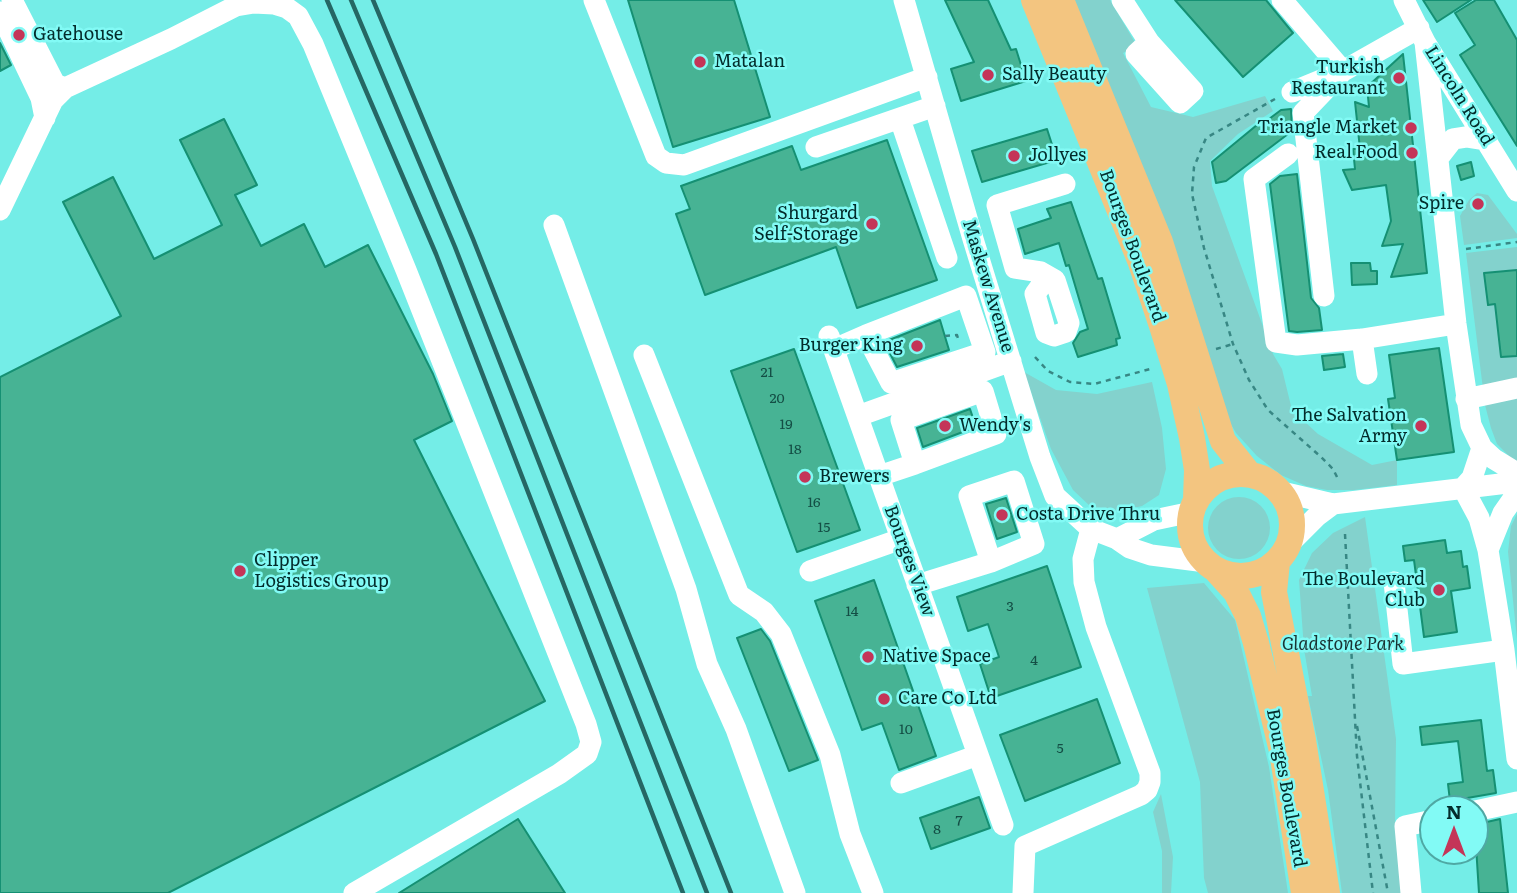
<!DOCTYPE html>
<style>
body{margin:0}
#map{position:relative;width:1517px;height:893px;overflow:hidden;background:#74ede7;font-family:Literata,serif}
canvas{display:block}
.north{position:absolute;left:1419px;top:795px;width:70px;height:70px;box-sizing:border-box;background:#82faf5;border:2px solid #4fa8a4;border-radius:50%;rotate:0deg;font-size:19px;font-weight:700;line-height:28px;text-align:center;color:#032c2b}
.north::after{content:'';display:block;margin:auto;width:24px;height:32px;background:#c43558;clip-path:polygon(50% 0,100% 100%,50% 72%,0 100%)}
</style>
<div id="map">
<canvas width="1517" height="893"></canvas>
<div class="north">N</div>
</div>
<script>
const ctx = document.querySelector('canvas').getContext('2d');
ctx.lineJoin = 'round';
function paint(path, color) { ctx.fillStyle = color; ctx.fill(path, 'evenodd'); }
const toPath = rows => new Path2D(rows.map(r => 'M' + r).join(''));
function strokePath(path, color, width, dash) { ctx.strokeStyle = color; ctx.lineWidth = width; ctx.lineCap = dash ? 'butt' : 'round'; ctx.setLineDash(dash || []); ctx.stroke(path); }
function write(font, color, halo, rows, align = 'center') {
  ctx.font = font + ' Literata,serif'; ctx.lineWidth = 5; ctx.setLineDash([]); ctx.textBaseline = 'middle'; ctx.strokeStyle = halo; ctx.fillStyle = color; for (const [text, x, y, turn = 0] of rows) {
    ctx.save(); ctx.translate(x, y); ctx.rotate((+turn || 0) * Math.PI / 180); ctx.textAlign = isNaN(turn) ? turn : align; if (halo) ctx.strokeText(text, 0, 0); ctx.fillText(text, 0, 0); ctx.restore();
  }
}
const green = toPath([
 [1070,0,1110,0,1137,46,1123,53,1151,107,1193,117,1265,96,1273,111,1238,134,1210,161,1212,186,1273,354,1282,369,1292,410,1318,434,1372,465,1397,460,1397,485,1354,490,1327,490,1306,486,1281,475,1257,456,1236,433,1221,407],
 [1477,193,1488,195,1517,234,1517,238,1464,245,1460,216,1469,200],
 [1517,247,1517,464,1497,444,1491,428,1485,405,1466,253],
 [1024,372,1056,390,1097,394,1152,382,1162,428,1166,469,1159,495,1142,506,1111,513,1092,508,1073,490,1051,449],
 '1208 528a31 31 0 1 1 62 0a31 31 0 1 1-62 0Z',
 [1517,514,1517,639,1508,552,1511,526],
 [1365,517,1396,739,1395,823,1402,893,1342,893,1328,790,1308,696,1312,696,1304,649,1299,580,1312,553,1333,533],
 [1204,583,1235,620,1269,767,1288,893,1208,893,1204,878,1200,782,1147,588],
 [1161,794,1173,857,1171,893,1162,893,1162,851,1153,812]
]);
const building = toPath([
 [628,0,734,0,770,117,673,147,628,0],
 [945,0,988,0,1011,50,1016,49,1026,81,961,101,951,69,974,62,945,0],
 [1175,0,1266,0,1293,33,1243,77,1175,0],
 [1423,0,1471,0,1437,22,1423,0],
 [1476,0,1494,0,1517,40,1517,146,1460,55,1475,45,1455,13,1476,0],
 [0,43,11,65,0,71,0,43],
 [1403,54,1427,273,1391,277,1403,244,1382,246,1391,221,1386,185,1352,190,1343,170,1355,169,1353,149,1360,149,1355,102,1369,107,1367,87,1403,54],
 [1291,109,1292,131,1226,181,1216,183,1212,162,1263,120,1265,122,1281,110,1291,109],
 [224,119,257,185,235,195,261,246,304,224,325,267,368,245,433,374,452,421,414,440,545,701,168,893,0,893,0,377,121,316,63,202,113,177,154,259,222,225,180,140,224,119],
 [1047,129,1057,160,982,182,972,151,1047,129],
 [887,140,937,280,857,308,836,247,705,295,676,214,690,209,681,186,792,146,801,170,887,140],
 [1471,162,1474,176,1461,180,1457,166,1471,162],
 [1297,174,1311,298,1319,308,1322,330,1297,332,1289,331,1270,184,1280,176,1297,174],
 [1071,202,1098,279,1102,278,1120,338,1116,339,1117,345,1078,357,1073,343,1080,332,1088,329,1069,265,1066,266,1059,243,1025,254,1018,229,1051,218,1047,209,1071,202],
 [1351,263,1370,263,1371,271,1377,271,1377,284,1352,285,1351,263],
 [1517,270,1517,356,1501,357,1495,304,1488,305,1484,273,1517,270],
 [940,320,949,350,897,367,884,342,940,320],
 [1439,348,1454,452,1397,460,1388,399,1395,398,1389,355,1439,348],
 [794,349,860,530,797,552,731,371,794,349],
 [1343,354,1345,367,1324,370,1322,356,1343,354],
 [970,409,976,427,923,447,917,428,970,409],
 [1006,498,1017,532,997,539,986,504,1006,498],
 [1445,540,1447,553,1461,551,1463,567,1467,566,1470,588,1451,591,1457,632,1424,637,1414,560,1405,561,1403,546,1445,540],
 [1047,566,1081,667,991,698,980,664,999,657,988,624,968,631,957,597,1047,566],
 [874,580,936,756,899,770,882,723,862,730,815,601,874,580],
 [761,629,770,641,818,760,789,771,737,638,761,629],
 [1097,699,1120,763,1025,801,1000,735,1097,699],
 [1481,720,1487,771,1493,770,1496,793,1450,801,1448,784,1463,782,1458,741,1422,745,1420,727,1481,720],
 [979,797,990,828,931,849,920,818,979,797],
 [518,819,565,893,399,893,518,819],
 [1500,819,1508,893,1479,893,1475,830,1479,829,1478,824,1500,819]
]);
const path = toPath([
 [1275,99,1206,138,1194,167,1192,194,1204,248,1233,344,1249,380,1268,410,1321,457,1333,469,1339,481],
 [1466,249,1517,242],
 [945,336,957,335,959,342],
 [1216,349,1233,344],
 [1035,357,1048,371,1070,382,1094,384,1154,368],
 [1345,534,1357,756,1373,893],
 [1357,726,1388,893]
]);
const minor = toPath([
 [12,0,55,84,65,88],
 [594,0,656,156,666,163,684,165,927,77],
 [904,0,973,239,1040,457,1055,496,1091,529,1117,539,1130,548,1151,555,1206,562],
 [1122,0,1149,42,1193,91,1180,103,1136,54,1149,42],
 [1282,0,1343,71,1292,92],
 [1404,0,1425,42,1517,191],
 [0,12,41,98,45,118],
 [1425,42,1456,324,1471,425,1482,448,1494,459,1517,473],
 [900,119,947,258],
 [816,147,935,106],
 [1288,154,1254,179,1276,342,1297,345,1362,339,1456,324],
 [1439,157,1453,139,1466,137,1485,140],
 [0,210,53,100,65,88,171,39,236,6,254,3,274,4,287,8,298,16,313,44,406,270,586,724,591,742,587,754,559,774,354,893],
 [554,225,686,589,707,664,736,729,795,893],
 [1048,276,1035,294,1046,333,1054,336,1066,332,1069,323,1055,280,1041,272,1015,268,997,205,1065,184],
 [1324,296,1303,113,1343,71,1419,28],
 [829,336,1003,825],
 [1362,339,1367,374],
 [834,349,866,335,966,296,985,352,891,383,866,335],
 [644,355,739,595,764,612,781,634,830,755,850,834,873,893],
 [1466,399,1517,388],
 [858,416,1011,361],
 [879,476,915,464,996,434,983,391,901,420,915,464],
 [1463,488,1479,518,1488,550,1504,650,1517,759],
 [1463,488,1472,478,1482,448],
 [1282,492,1333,504,1517,482],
 [1117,539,1154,520,1192,512],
 [1289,544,1317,516,1333,504],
 [1488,550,1503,513,1517,493],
 [810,571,901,539],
 [1394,582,1403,664,1504,650],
 [917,585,991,562,1034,544,1014,481,969,496,991,562],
 [901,783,978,755],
 [1475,811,1517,802],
 [1023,893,1025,846,1141,795,1147,790,1150,782,1150,773,1096,627,1084,582,1083,559,1091,529],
 [1411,893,1405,826,1433,820]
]);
const major = toPath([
 [1034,0,1140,260,1162,326,1180,384,1192,438,1197,470,1196,500],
 [1061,0,1160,242,1223,441,1249,474],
 '1190 525a51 51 0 1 1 102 0a51 51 0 1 1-102 0Z',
 [1277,562,1274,592,1303,740,1327,893],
 [1216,570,1236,592,1248,616,1256,643,1282,751,1304,893]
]);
const rail = toPath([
 [327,0,436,254,683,893],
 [351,0,455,247,707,893],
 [373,0,473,239,731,893]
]);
const markers = [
 [19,35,7,"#c43558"],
 [700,62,7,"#c43558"],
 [988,75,7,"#c43558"],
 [1399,78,7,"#c43558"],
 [1411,128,7,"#c43558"],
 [1412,153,7,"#c43558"],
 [1014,156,7,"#c43558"],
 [1478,204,7,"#c43558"],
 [872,224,7,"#c43558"],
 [917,346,7,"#c43558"],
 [945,426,7,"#c43558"],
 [1421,426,7,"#c43558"],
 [805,477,7,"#c43558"],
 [1002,515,7,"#c43558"],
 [240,571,7,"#c43558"],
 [1439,590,7,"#c43558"],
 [868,657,7,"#c43558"],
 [884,699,7,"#c43558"]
];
const numberNames = [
 ["21",767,373],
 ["20",777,399],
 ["19",786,425],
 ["18",795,450],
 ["16",814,503],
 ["15",824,528],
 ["3",1010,607],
 ["14",852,612],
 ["4",1034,661],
 ["10",906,730],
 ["5",1060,749],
 ["7",959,821],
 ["8",937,830]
];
const poiNames = [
 ["Gatehouse",33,35],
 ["Matalan",714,62],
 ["Turkish",1385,68,"right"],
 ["Restaurant",1385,89,"right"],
 ["Sally Beauty",1002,75],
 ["Triangle Market",1397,128,"right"],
 ["Real Food",1398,153,"right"],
 ["Jollyes",1028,156],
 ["Spire",1464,204,"right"],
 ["Shurgard",858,214,"right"],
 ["Self-Storage",858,235,"right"],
 ["Burger King",903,346,"right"],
 ["The Salvation",1407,416,"right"],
 ["Army",1407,437,"right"],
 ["Wendy's",959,426],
 ["Brewers",819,477],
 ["Costa Drive Thru",1016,515],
 ["Clipper",254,561],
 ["Logistics Group",254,582],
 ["The Boulevard",1425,580,"right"],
 ["Club",1425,601,"right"],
 ["Native Space",882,657],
 ["Care Co Ltd",898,699]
];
const streetNames = [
 ["Lincoln Road",1459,96,58],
 ["Bourges Boulevard",1132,246,70],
 ["Maskew Avenue",988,286,73],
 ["Bourges View",909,561,70],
 ["Bourges Boulevard",1286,788,80]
];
const parkNames = [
 ["Gladstone Park",1343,645]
];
paint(green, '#83d2cd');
paint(building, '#47b394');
strokePath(building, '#159073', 2);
strokePath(path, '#388784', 2.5, [5, 5]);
strokePath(minor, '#fff', 21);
strokePath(major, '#f3c580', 26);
strokePath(rail, '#256764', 4.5);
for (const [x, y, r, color] of markers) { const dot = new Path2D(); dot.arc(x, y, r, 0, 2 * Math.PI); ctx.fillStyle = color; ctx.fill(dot); strokePath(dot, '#82faf5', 2.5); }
write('14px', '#144e45', null, numberNames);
write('18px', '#032c2b', '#82faf5', poiNames, 'left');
write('18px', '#032c2b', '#82faf5', streetNames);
write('italic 18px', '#193332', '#82faf5', parkNames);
</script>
